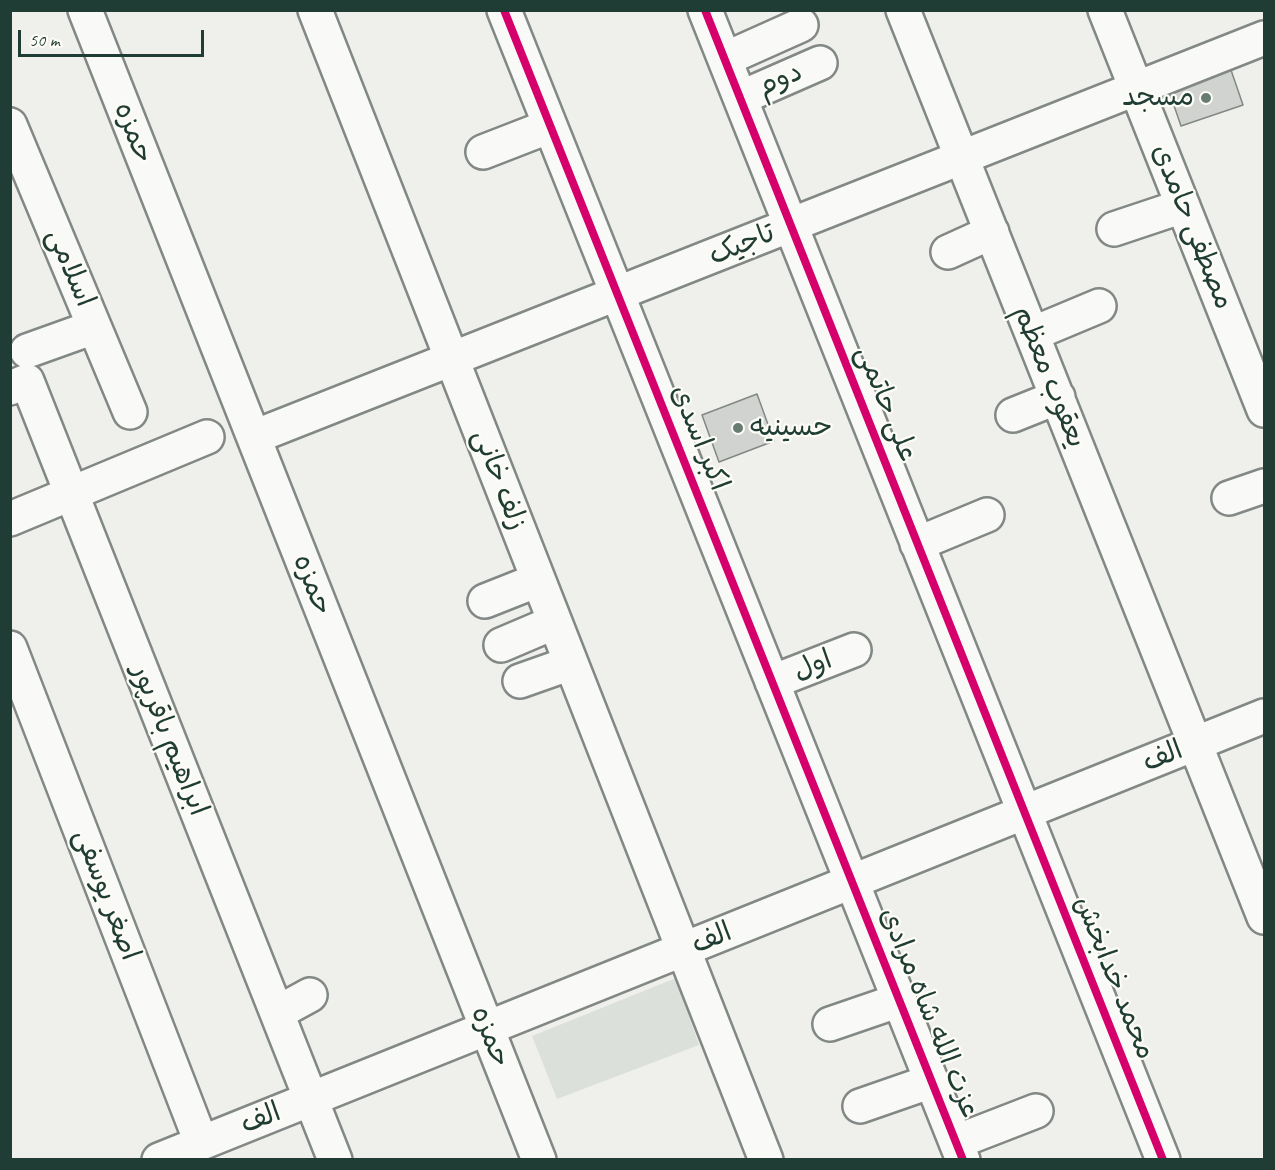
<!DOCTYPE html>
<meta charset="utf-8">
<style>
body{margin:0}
#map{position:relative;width:1275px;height:1170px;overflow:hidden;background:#eff0ec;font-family:Caveat,sans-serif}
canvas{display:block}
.frame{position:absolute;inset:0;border:12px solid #1f3d34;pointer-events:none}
.scale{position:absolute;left:18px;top:30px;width:186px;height:27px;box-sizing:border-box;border:3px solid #1f3d34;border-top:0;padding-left:8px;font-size:18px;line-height:21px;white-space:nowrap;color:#1f3d34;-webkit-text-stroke:4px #fdfcf7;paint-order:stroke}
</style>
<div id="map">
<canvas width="1275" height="1170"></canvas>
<div class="frame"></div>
<div class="scale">50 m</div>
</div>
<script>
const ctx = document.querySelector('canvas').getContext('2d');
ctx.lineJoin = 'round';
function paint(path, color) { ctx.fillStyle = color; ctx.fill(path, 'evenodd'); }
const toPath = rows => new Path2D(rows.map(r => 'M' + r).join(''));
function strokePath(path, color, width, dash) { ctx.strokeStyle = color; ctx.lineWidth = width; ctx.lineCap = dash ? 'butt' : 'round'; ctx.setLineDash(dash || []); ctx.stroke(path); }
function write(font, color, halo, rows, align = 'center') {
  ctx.font = font + ' Caveat,"Playpen Sans Arabic",sans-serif'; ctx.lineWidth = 4.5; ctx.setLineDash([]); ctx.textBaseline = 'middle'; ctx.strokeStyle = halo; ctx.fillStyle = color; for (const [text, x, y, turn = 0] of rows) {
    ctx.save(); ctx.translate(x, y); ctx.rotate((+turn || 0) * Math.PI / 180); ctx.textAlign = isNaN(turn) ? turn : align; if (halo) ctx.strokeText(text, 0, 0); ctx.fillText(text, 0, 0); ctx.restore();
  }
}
const green = toPath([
 [676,978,699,1045,557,1099,532,1036]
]);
const building = toPath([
 [1231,70,1243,105,1181,126,1169,91,1231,70],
 [757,394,774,441,719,462,702,415,757,394]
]);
const minor = toPath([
 [85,10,539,1160],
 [315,10,766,1160],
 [504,10,963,1160],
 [705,10,1163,1160],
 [903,10,1264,917],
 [1105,10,1264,410],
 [725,59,801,25],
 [740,98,820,63],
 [10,125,130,412],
 [483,152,550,126],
 [1114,229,1183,206],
 [948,252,992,232],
 [1032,334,1099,306],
 [27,351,94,327],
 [10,388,27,381,335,1160],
 [1013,415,1058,397],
 [254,437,1264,38],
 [1229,498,1264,486],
 [10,519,207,437],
 [917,544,987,515],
 [485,601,538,580],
 [501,645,555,622],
 [10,648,201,1142],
 [520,681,571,663],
 [772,682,854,650],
 [277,1013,310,995],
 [830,1024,900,1000],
 [860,1106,932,1081],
 [956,1142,1036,1111],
 [159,1160,1264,716]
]);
const cycleway = toPath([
 [504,10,963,1160],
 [705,10,1163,1160]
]);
const markers = [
 [1206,98,6,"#687c74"],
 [738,428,6,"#687c74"]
];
const streetNames = [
 ["دوم",780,80,-24],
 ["حمزه",133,133,68],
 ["مصطفی حامدی",1192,227,68],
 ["تاجیک",742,245,-22],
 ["اسلامی",70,268,67],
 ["یعقوب معظم",1049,377,68],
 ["علی حاتمی",886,404,68],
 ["اکبر اسدی",699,438,68],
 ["زلف خانی",499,480,69],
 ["حمزه",312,585,68],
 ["اول",813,666,-21],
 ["ابراهیم باقرپور",169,740,68],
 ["الف",1163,757,-22],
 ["اصغر یوسفی",106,895,69],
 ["الف",712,939,-22],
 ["محمد خدابخش",1114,978,68],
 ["عزت الله شاه مرادی",929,1013,68],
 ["حمزه",490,1037,68],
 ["الف",261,1119,-21]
];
const poiNames = [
 ["مسجد",1194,98],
 ["حسینیه",750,428,"left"]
];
paint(green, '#dce0db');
paint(building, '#d1d3d0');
strokePath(building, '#828885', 1.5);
strokePath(minor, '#828885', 38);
strokePath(minor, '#f9f9f7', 33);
strokePath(cycleway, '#d6006c', 8);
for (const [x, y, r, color] of markers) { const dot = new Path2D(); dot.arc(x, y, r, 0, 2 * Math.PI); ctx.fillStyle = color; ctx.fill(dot); strokePath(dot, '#fdfcf7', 2); }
write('28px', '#1f3d34', '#fdfcf7', streetNames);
write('28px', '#1f3d34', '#fdfcf7', poiNames, 'right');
</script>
